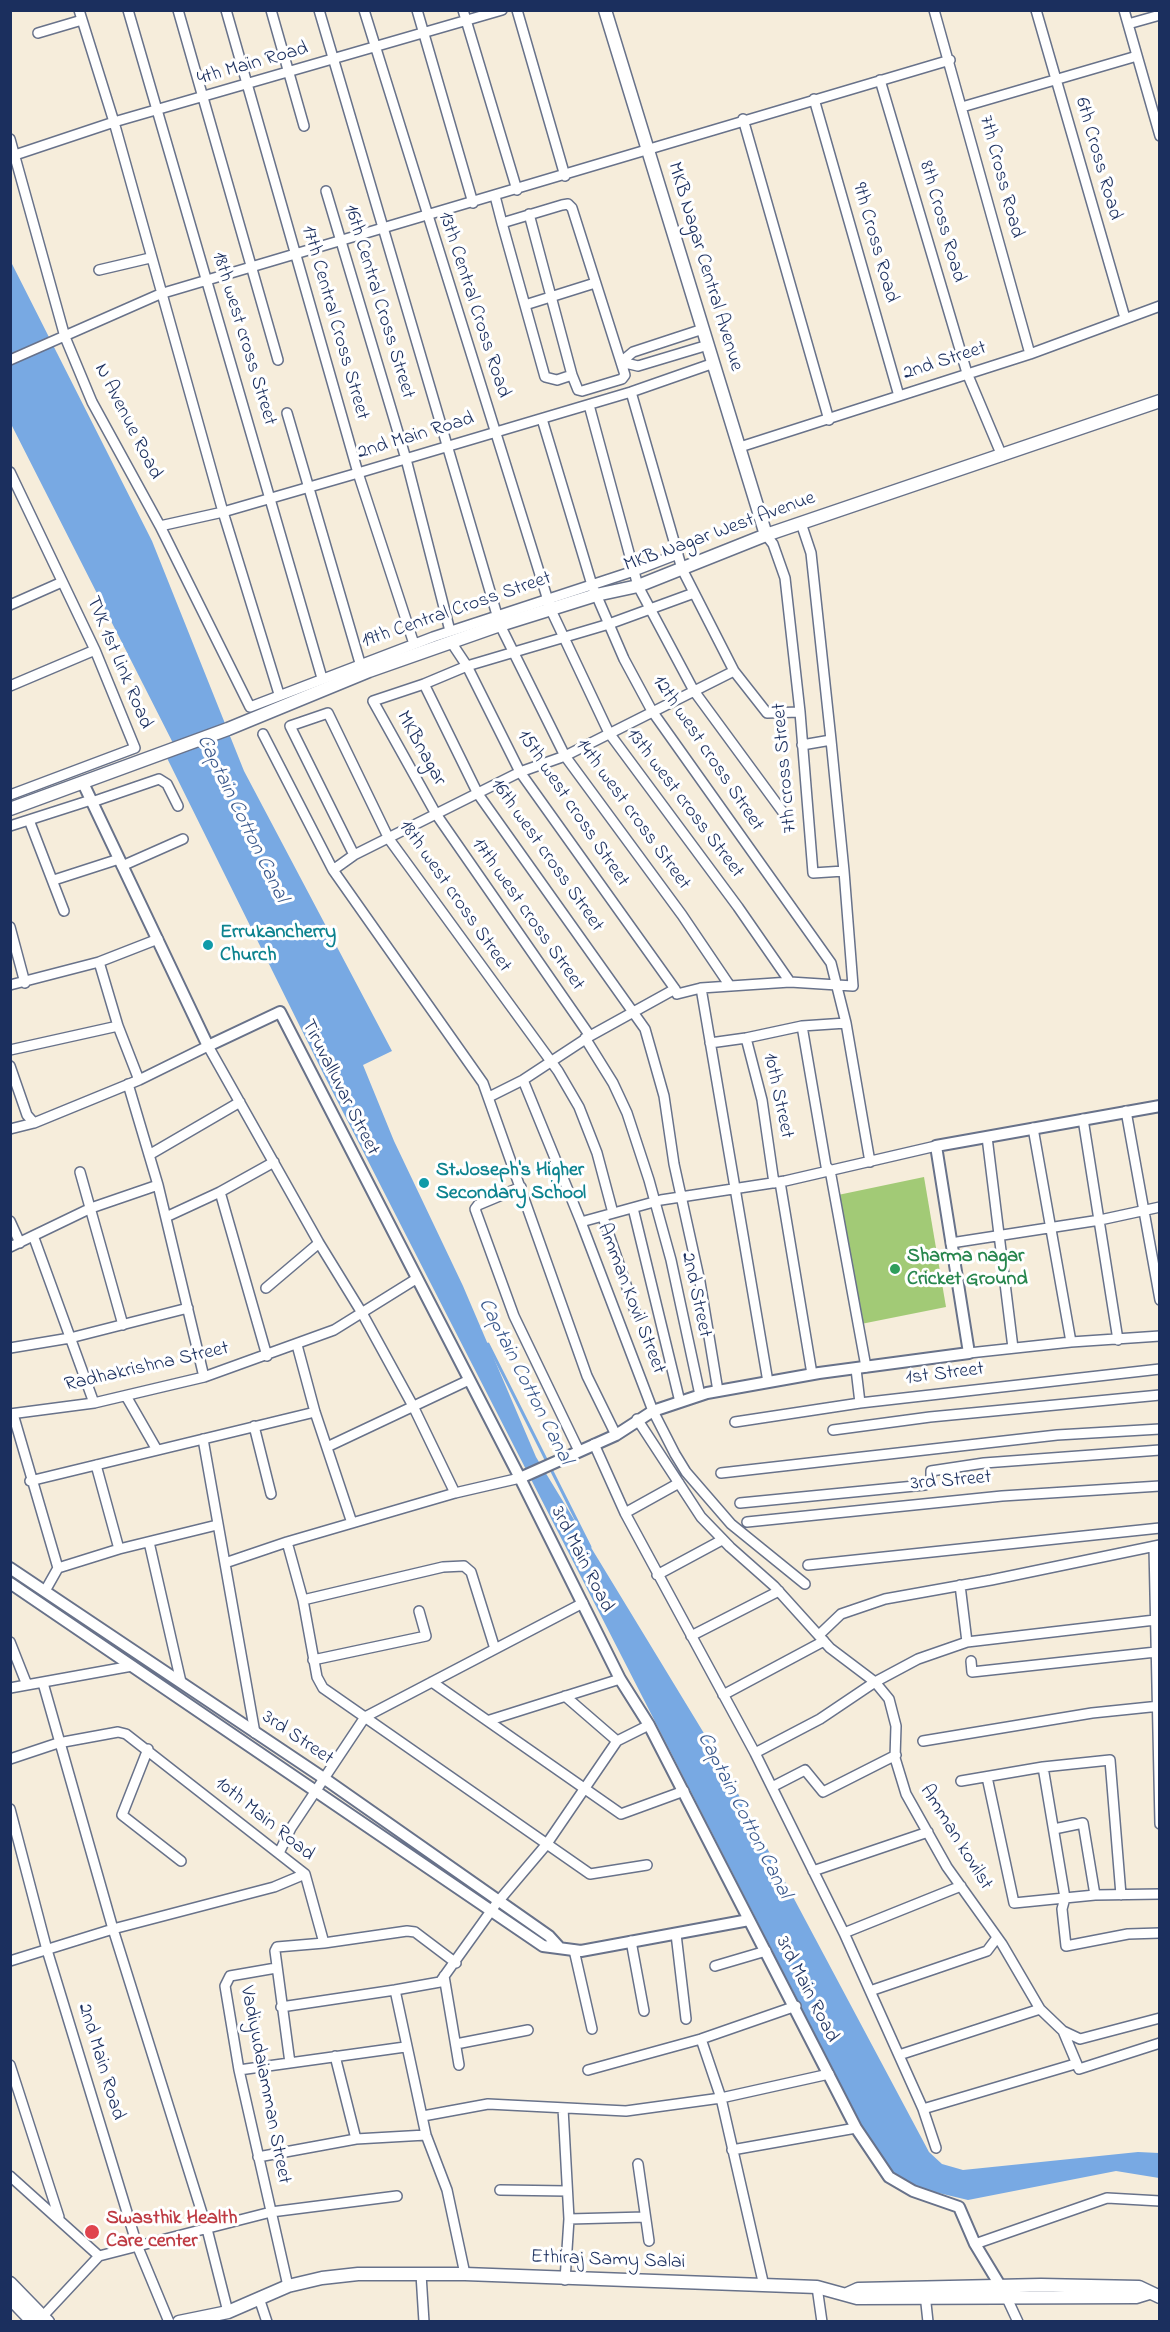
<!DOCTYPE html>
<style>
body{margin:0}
#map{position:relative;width:1170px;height:2332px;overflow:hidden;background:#f6eddb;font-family:"Indie Flower",sans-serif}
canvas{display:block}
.frame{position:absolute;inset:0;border:12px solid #1b2f5e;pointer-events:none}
</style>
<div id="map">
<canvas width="1170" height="2332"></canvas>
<div class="frame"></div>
</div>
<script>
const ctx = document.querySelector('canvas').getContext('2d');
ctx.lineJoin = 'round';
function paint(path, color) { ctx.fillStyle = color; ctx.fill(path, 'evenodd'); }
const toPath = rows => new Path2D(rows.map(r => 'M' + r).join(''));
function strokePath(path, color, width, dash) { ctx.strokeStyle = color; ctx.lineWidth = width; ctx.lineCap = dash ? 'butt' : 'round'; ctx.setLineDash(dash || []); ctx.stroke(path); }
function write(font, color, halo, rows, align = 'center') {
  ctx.font = font + ' "Indie Flower",sans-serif'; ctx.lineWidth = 6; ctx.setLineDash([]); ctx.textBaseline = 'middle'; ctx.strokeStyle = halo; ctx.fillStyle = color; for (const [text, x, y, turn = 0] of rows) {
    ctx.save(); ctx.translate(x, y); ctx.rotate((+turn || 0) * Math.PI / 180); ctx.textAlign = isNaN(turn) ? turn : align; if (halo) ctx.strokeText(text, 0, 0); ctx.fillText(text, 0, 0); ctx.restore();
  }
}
const green = toPath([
 [924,1177,946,1307,861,1324,838,1195]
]);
const water = toPath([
 [10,260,152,541,244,771,392,1051,363,1065,394,1141,463,1286,536,1457,719,1758,929,2152,942,2164,963,2170,1138,2152,1159,2153,1159,2178,1116,2171,968,2200,922,2189,899,2178,877,2155,324,1075,166,756,176,749,11,424]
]);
const stream = toPath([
 [488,1344,590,1547]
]);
const minor = toPath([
 [79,10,114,122,223,512,279,694],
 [128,10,322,678],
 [178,10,278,360],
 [226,10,358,473,414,644],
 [271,10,304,126],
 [319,10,497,615],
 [364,10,551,610,609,733,738,907,790,982],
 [417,10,473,203],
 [463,10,517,190],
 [517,10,565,176],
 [934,10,1030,354],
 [1036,10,1125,318],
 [1124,10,1160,136],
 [1128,24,1160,15],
 [38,33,82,20],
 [880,80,967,373,1002,456],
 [814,99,899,396],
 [962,107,1137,56],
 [743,119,829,420],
 [10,139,65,337,92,402,160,526,250,707,433,637,634,571,678,554],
 [15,155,114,122,502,10],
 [326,191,406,459,450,631],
 [495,196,502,223,545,377,557,380,572,375,578,390,582,391,622,379,625,375,572,208,568,204,562,205,502,223],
 [529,214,572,375],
 [99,270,150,258],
 [525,305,595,283],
 [703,329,633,352,621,362,638,366,708,345],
 [10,360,160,294,950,60],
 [631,392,682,569,734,671,767,713,800,712],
 [589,405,638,586,694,691,788,819],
 [287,413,360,663],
 [542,419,592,585,624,659,652,711,831,963,846,1023,870,1162],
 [740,447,1030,354,1160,306],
 [10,472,95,650,135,748,10,795],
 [801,523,811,553,831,740,802,745],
 [160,526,223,512,358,473,631,392,714,363],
 [10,605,62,582],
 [500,625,565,756,682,915,730,986],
 [451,642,467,666,520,772,675,989],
 [424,684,478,794,645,1029,664,1096,674,1164,700,1282,718,1391],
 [10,686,95,650],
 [263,734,333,870,483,1083,587,1376,616,1435],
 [831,740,844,871],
 [92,802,159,779,167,784,178,806],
 [29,820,64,911],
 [10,826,91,800],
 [354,855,290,726,328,713,389,839,558,1071,579,1107,597,1153,613,1213],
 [122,866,183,839],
 [333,870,354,855,520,772,565,756,734,671],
 [54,880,119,859],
 [10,927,25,983],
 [99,962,118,1026,139,1080],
 [10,985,99,962,158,939],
 [701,988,768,1382],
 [846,1023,802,1026,826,1166,830,1170,866,1367],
 [590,1036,436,814,373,701,424,684,467,666,609,624,694,593],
 [585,1038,613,1083,627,1113,649,1180,671,1260,700,1395],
 [710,1043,746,1038],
 [10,1050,118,1026],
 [10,1066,27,1115,34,1123,139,1080,208,1046,319,1243,362,1313,413,1406,455,1493],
 [523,1080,581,1222,653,1411,675,1454,686,1472,731,1524,805,1584],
 [128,1084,158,1185,204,1377],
 [489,1097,523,1080,590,1036,675,989,677,994,701,988,790,982,853,986,844,871,813,873,800,712,785,578,773,544,766,535],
 [1126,1111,1160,1300],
 [1083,1119,1118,1340],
 [1033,1128,1071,1342],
 [10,1129,34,1123],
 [987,1137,1013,1348],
 [149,1155,240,1102],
 [80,1172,123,1325],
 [780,1182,812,1374],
 [774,1183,762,1100,746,1038,802,1026],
 [521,1187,478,1205,475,1209,514,1316,579,1451],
 [633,1208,680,1402],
 [166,1217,220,1192],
 [603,1217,636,1314],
 [10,1221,20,1243],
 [581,1222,661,1200,785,1181,936,1146],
 [34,1238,94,1403],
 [951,1243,1100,1220,1160,1207],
 [10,1247,91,1208,158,1185],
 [266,1288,319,1243],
 [297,1345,315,1412,352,1523],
 [10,1348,70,1338,188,1308],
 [969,1353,1071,1342,1160,1336],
 [267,1356,220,1192,274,1162],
 [856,1369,860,1403],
 [126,1396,157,1450],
 [10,1414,94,1403,204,1377,334,1330,416,1279],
 [13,1414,58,1568],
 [637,1419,701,1517,730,1547,774,1586,830,1648,875,1682,889,1699,896,1726,895,1758,906,1794,947,1867,1002,1944,1040,2009,1063,2031,1080,2039,1160,2018],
 [735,1422,860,1403,1160,1369],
 [254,1426,271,1494],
 [833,1430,930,1417,1160,1395],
 [203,1439,255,1733],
 [594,1444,625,1513,755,1753,844,1933,923,2109,936,2148],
 [327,1447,469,1380],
 [96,1465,119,1549],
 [721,1473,1057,1435,1160,1429],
 [30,1481,315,1412],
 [740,1503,925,1485,931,1482,931,1471,984,1463,1160,1450],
 [625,1513,679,1483],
 [747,1522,1002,1496,1160,1486],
 [149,1542,181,1682],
 [287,1542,303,1600,317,1677,323,1688,590,1874,647,1865],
 [1154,1547,1160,1824],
 [225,1563,287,1542,455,1493,520,1478],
 [808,1565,1160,1528],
 [657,1575,722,1540],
 [960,1585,967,1642],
 [45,1591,58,1568,119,1549,217,1525],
 [303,1600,443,1567,464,1566,471,1572,495,1649],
 [819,1635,841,1614,885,1599,991,1580,1160,1545],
 [691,1636,779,1591],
 [10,1642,27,1685],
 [313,1660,426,1636,419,1611],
 [971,1661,972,1672,1156,1652],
 [432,1682,621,1814,684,1791],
 [43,1683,113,1929,207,2229,228,2312],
 [10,1688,132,1666],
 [723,1695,824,1641],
 [565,1696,617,1741],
 [490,1720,620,1679],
 [923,1741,1092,1713,1160,1706],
 [148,1749,122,1815,181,1861],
 [755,1753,820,1719,875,1682,918,1659,967,1642,1155,1620],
 [10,1759,58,1743,118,1732,126,1734,305,1874,324,1943,407,1931,415,1932,456,1963],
 [1043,1767,1065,1898,1062,1909,1066,1946,1128,1934,1160,1933],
 [987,1777,1014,1903,1095,1895,1160,1894],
 [961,1781,1043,1767,1110,1760,1121,1895],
 [772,1787,805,1770,823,1792,896,1755],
 [10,1809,47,1950,137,2245,169,2322],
 [1054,1829,1083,1823,1095,1895],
 [279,1853,291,1828,365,1717,583,1603],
 [813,1871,928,1832],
 [844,1933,961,1886],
 [676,1934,686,2019],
 [631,1941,644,2011],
 [574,1950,592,2029],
 [10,1961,113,1929,274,1887,305,1874],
 [715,1966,766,1951],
 [276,1968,230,1976,225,1986,239,2070,288,2286],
 [444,1976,459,2065],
 [870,1991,987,1951,996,1939],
 [281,2007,395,1990],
 [1063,2031,1079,2069,1160,2043],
 [701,2039,721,2098,764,2286],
 [456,2044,528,2030],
 [899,2055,1040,2009],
 [335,2056,356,2139],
 [290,2063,275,1951,277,1947,324,1943],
 [10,2065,59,2217],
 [239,2070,405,2047],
 [588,2070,701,2039,796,2006],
 [563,2108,569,2219,565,2280],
 [923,2109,1075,2064],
 [423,2116,488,2104,626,2111,721,2098,829,2074],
 [732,2150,856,2128],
 [258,2157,356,2139,426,2135],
 [638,2164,649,2241],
 [10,2176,99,2256,271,2212,397,2196],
 [500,2190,567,2191],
 [569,2219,645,2217],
 [975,2244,1107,2198,1160,2201],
 [421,2274,424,2322],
 [465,2274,447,2190,426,2135,395,1990,440,1982,496,1904,546,1845,617,1741,649,1725],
 [817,2287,822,2322],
 [925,2294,928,2322],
 [1005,2294,1018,2322],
 [259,2298,267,2322],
 [43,2316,99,2256]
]);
const tertiary = toPath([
 [83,783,208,1046,280,1012,520,1478,620,1679,649,1725,856,2128,889,2177,913,2191,959,2207,975,2244,1001,2287],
 [520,1478,616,1435,653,1411,707,1393,819,1373,969,1353,936,1146,1160,1106],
 [10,1568,325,1779,549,1936,559,1947],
 [10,1583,543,1946,581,1951,749,1920]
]);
const secondary = toPath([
 [605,10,766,535],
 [10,809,228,729,369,671,500,625,596,595,638,586,766,535,1160,401],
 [10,2283,48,2322],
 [847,2294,858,2289,1041,2285,1139,2287,1160,2297],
 [10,2298,33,2322],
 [179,2322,228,2312,288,2286,322,2278,358,2274,465,2274,817,2287,857,2298,1136,2297,1149,2293]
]);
const markers = [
 [208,945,6,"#0f9aa8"],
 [424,1183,6,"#0f9aa8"],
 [895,1269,6,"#2e9e5b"],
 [92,2232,8,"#e0444e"]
];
const streetNames = [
 ["4th Main Road",253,65,-16],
 ["6th Cross Road",1097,159,74],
 ["7th Cross Road",1000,177,75],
 ["8th Cross Road",941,222,74],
 ["9th Cross Road",874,243,74],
 ["MKB Nagar Central Avenue",704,267,73],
 ["16th Central Cross Street",378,302,73],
 ["13th Central Cross Road",473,305,72],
 ["17th Central Cross Street",334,323,74],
 ["18th west cross Street",243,339,73],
 ["2nd Street",945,362,-18],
 ["N Avenue Road",127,422,63],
 ["2nd Main Road",416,437,-17],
 ["MKB Nagar West Avenue",720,533,-20],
 ["19th Central Cross Street",457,611,-19],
 ["TVK 1st Link Road",118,663,67],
 ["MKBnagar",420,749,61],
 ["12th west cross Street",707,754,56],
 ["7th cross Street",786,768,-95],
 ["13th west cross Street",684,804,53],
 ["15th west cross Street",572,809,56],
 ["14th west cross Street",632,815,54],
 ["16th west cross Street",546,856,55],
 ["18th west cross Street",454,897,55],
 ["17th west cross Street",527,915,55],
 ["Tiruvalluvar Street",339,1088,63],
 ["10th Street",777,1096,78],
 ["2nd Street",695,1295,78],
 ["Amman Kovil Street",630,1299,69],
 ["Radhakrishna Street",147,1368,-13],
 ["1st Street",945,1375,-7],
 ["3rd Street",951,1482,-5],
 ["3rd Main Road",581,1560,63],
 ["3rd Street",297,1739,34],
 ["10th Main Road",264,1820,39],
 ["Amman kovilst",955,1838,58],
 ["3rd Main Road",806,1990,63],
 ["2nd Main Road",100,2062,73],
 ["Vadiyudaiamman Street",264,2085,79],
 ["Ethiraj Samy Salai",608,2261,2]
];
const cultureNames = [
 ["Errukancherry",220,934],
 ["Church",220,957],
 ["St.Joseph's Higher",436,1172],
 ["Secondary School",436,1195]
];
const leisureNames = [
 ["Sharma nagar",907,1258],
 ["Cricket Ground",907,1281]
];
const healthNames = [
 ["Swasthik Health",106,2220],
 ["Care center",106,2243]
];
const waterNames = [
 ["Captain Cotton Canal",241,819,64],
 ["Captain Cotton Canal",524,1382,63],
 ["Captain Cotton Canal",743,1816,63]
];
paint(green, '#a2ca76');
paint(water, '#78a9e3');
strokePath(stream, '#78a9e3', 3);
strokePath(minor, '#68728a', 12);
strokePath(tertiary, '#68728a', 14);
strokePath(secondary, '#68728a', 15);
strokePath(minor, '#fff', 9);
strokePath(tertiary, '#fff', 10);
strokePath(secondary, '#fff', 12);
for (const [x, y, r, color] of markers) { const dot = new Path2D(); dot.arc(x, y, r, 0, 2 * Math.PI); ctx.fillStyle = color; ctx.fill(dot); strokePath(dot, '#fff', 2); }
write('20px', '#1b2f5e', '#fff', streetNames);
write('bold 20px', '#0d838f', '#fff', cultureNames, 'left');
write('bold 20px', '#27864d', '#fff', leisureNames, 'left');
write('bold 20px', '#be3a42', '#fff', healthNames, 'left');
write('italic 21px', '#3c5a8d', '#fff', waterNames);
</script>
